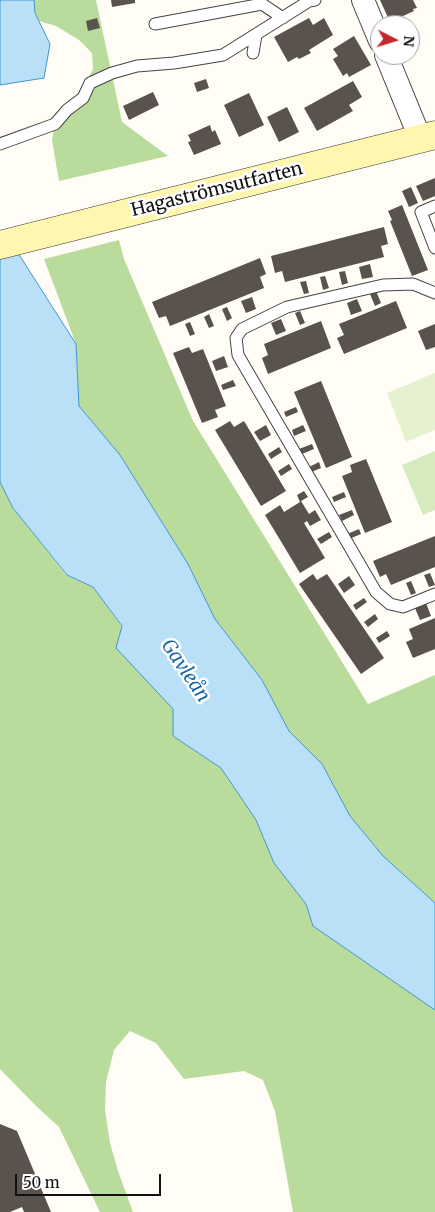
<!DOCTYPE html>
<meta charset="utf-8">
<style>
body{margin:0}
#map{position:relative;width:435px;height:1212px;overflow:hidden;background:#fffdf5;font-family:Merriweather,serif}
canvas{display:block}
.north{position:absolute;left:370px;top:15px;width:50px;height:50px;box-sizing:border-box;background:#fff;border:1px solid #a0a0a0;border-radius:50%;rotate:95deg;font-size:14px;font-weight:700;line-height:20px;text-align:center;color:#111}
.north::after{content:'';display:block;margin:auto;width:18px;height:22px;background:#c4262e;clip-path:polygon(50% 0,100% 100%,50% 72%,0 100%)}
.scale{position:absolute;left:15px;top:1174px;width:146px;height:22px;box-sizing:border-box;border:2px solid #111;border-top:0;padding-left:6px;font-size:15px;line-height:18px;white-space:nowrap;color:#111;-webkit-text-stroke:4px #fff;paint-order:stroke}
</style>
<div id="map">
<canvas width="435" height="1212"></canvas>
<div class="north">N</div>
<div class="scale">50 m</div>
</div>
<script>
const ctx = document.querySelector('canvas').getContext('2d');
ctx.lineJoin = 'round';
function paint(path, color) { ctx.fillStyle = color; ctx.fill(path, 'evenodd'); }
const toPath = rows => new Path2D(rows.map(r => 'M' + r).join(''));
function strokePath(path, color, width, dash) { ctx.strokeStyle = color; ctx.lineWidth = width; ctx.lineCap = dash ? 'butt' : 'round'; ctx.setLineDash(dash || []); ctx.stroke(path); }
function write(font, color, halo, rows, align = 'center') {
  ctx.font = font + ' Merriweather,serif'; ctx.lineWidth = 5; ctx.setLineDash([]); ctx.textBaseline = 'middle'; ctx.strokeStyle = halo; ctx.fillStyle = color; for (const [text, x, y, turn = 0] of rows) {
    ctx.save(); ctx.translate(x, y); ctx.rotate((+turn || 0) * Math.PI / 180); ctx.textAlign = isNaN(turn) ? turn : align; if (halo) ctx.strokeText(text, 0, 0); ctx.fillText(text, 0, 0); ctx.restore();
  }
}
const green = toPath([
 [435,451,435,510,423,515,402,465]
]);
const forest = toPath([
 [34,0,96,0,122,122,168,156,59,181,52,140,55,124,86,82,93,69,92,53,79,40,56,26,39,21,35,13],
 [119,240,124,259,193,421,368,704,435,675,435,903,383,856,350,816,322,764,289,731,262,680,215,619,188,564,120,455,79,406,76,344,44,259],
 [0,482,13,508,66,575,93,587,122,627,173,709,173,736,221,768,256,820,274,863,306,904,313,926,435,1010,435,1212,293,1212,275,1111,263,1080,244,1071,184,1079,156,1043,130,1031,114,1050,106,1082,105,1110,110,1143,118,1171,133,1212,100,1212,59,1127,35,1105,0,1069]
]);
const pitch = toPath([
 [435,373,435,430,406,442,387,393]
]);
const water = toPath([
 [0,0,34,0,35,13,50,44,44,78,0,85,0,0],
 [11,242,76,344,79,406,120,455,188,564,215,619,262,680,289,731,322,764,350,816,383,856,435,903,435,1010,313,926,306,904,274,863,256,820,221,768,173,736,173,709,116,648,122,626,93,587,67,575,13,508,0,482,0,244,11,242]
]);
const building = toPath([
 [111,0,135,0,135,3,112,7],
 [380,0,413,0,417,8,413,9,414,11,390,22],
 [97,18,100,28,88,31,86,21],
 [309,18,313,25,324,18,333,35,309,50,311,53,299,59,297,57,288,62,274,37],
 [354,36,371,65,349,77,347,73,343,76,333,59,338,56,333,49],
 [206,79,209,88,197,92,194,83],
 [353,81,362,97,349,105,353,111,317,131,304,108],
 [153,92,159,105,129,120,123,106],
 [249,93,264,125,239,137,224,105],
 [287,107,299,132,279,142,267,117],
 [210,125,212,132,215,130,221,144,194,155,188,142,191,141,188,135],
 [435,178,435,196,423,201,416,186],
 [411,187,418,203,409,207,402,191],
 [402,205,428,270,412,276,390,221,392,220,388,211],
 [384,227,388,244,381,246,384,257,285,282,282,271,275,273,271,256],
 [260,258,266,274,260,277,264,288,170,326,166,316,159,318,152,302],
 [370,264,373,277,362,279,359,267],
 [345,271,348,283,342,285,339,272],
 [325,276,329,288,323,290,320,277],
 [306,281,309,293,304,294,300,282],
 [376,291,381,303,375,306,370,294],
 [252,297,256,309,246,313,241,301],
 [357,299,362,311,351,315,347,303],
 [396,301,407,328,344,354,337,338,344,335,339,324],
 [227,307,232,318,227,321,222,309],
 [300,311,305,323,300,325,295,313],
 [209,314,214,326,209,328,204,317],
 [281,319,286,331,276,335,271,323],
 [321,321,331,348,268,374,262,358,268,355,264,344],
 [190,322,195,334,190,336,185,324],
 [435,324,435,347,426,350,418,331],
 [189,347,192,353,203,349,226,406,215,410,218,417,202,423,173,353],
 [224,356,228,367,216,371,212,361],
 [233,380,236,386,223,390,221,385],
 [321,381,352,457,326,468,294,392],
 [296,407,298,412,286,417,284,412],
 [230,421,234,427,244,421,286,491,261,506,215,430],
 [266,425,271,435,260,441,254,432],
 [303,425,306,431,294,436,292,430],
 [312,444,314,449,302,454,299,449],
 [279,447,282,452,271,459,268,454],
 [366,459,392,522,365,533,342,476,352,472,350,465],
 [319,462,321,468,309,473,307,468],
 [289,464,292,469,281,476,278,471],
 [304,491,308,497,301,501,309,514,315,510,321,520,310,526,307,521,304,523,325,558,300,573,265,515,280,505,284,512,300,502,297,495],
 [344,492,346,497,334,502,332,497],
 [352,510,354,515,342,521,339,515],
 [359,529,361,534,349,539,347,534],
 [329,532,332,537,321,544,317,539],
 [435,536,435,567,391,585,386,574,380,577,373,561],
 [430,573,435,585,429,587,424,575],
 [313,574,317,580,327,574,384,658,361,674,299,584],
 [349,576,355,585,344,593,338,584],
 [411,581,416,593,411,595,406,583],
 [364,598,367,602,356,610,353,605],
 [426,603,431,616,420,620,415,608],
 [375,614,378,619,368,627,364,622],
 [435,618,435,649,413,658,406,642,413,639,409,629],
 [387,631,390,636,379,643,376,638],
 [0,1124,17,1131,51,1212,24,1212,22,1207,10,1212,0,1212]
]);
const lane = toPath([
 [155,24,262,4,283,18],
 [253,53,256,35],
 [0,144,55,124,67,110,83,98,90,83,112,73,137,66,174,63,223,55,309,1,315,0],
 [435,206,421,212,435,248],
 [435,293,413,284,383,285,287,307,242,329,236,338,238,355,376,592,390,604,403,607,435,594]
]);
const street = toPath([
 [363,0,380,41],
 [386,55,420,138]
]);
const secondary = toPath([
 [0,245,435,135]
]);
const streetNames = [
 ["Hagaströmsutfarten",217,190,-14]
];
const waterNames = [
 ["Gavleån",185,671,56]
];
paint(green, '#d5ebbd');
paint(forest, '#b9dc9c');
paint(pitch, '#e6f2cf');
paint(water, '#b9e0f7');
strokePath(water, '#3f96cf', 1);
paint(building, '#5a524d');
strokePath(lane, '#444', 13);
strokePath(street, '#444', 24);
strokePath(secondary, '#333', 29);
strokePath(lane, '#fff', 11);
strokePath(street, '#fff', 22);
strokePath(secondary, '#fff6b0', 28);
write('18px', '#111', '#fff', streetNames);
write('italic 19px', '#1768a6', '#fff', waterNames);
</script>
